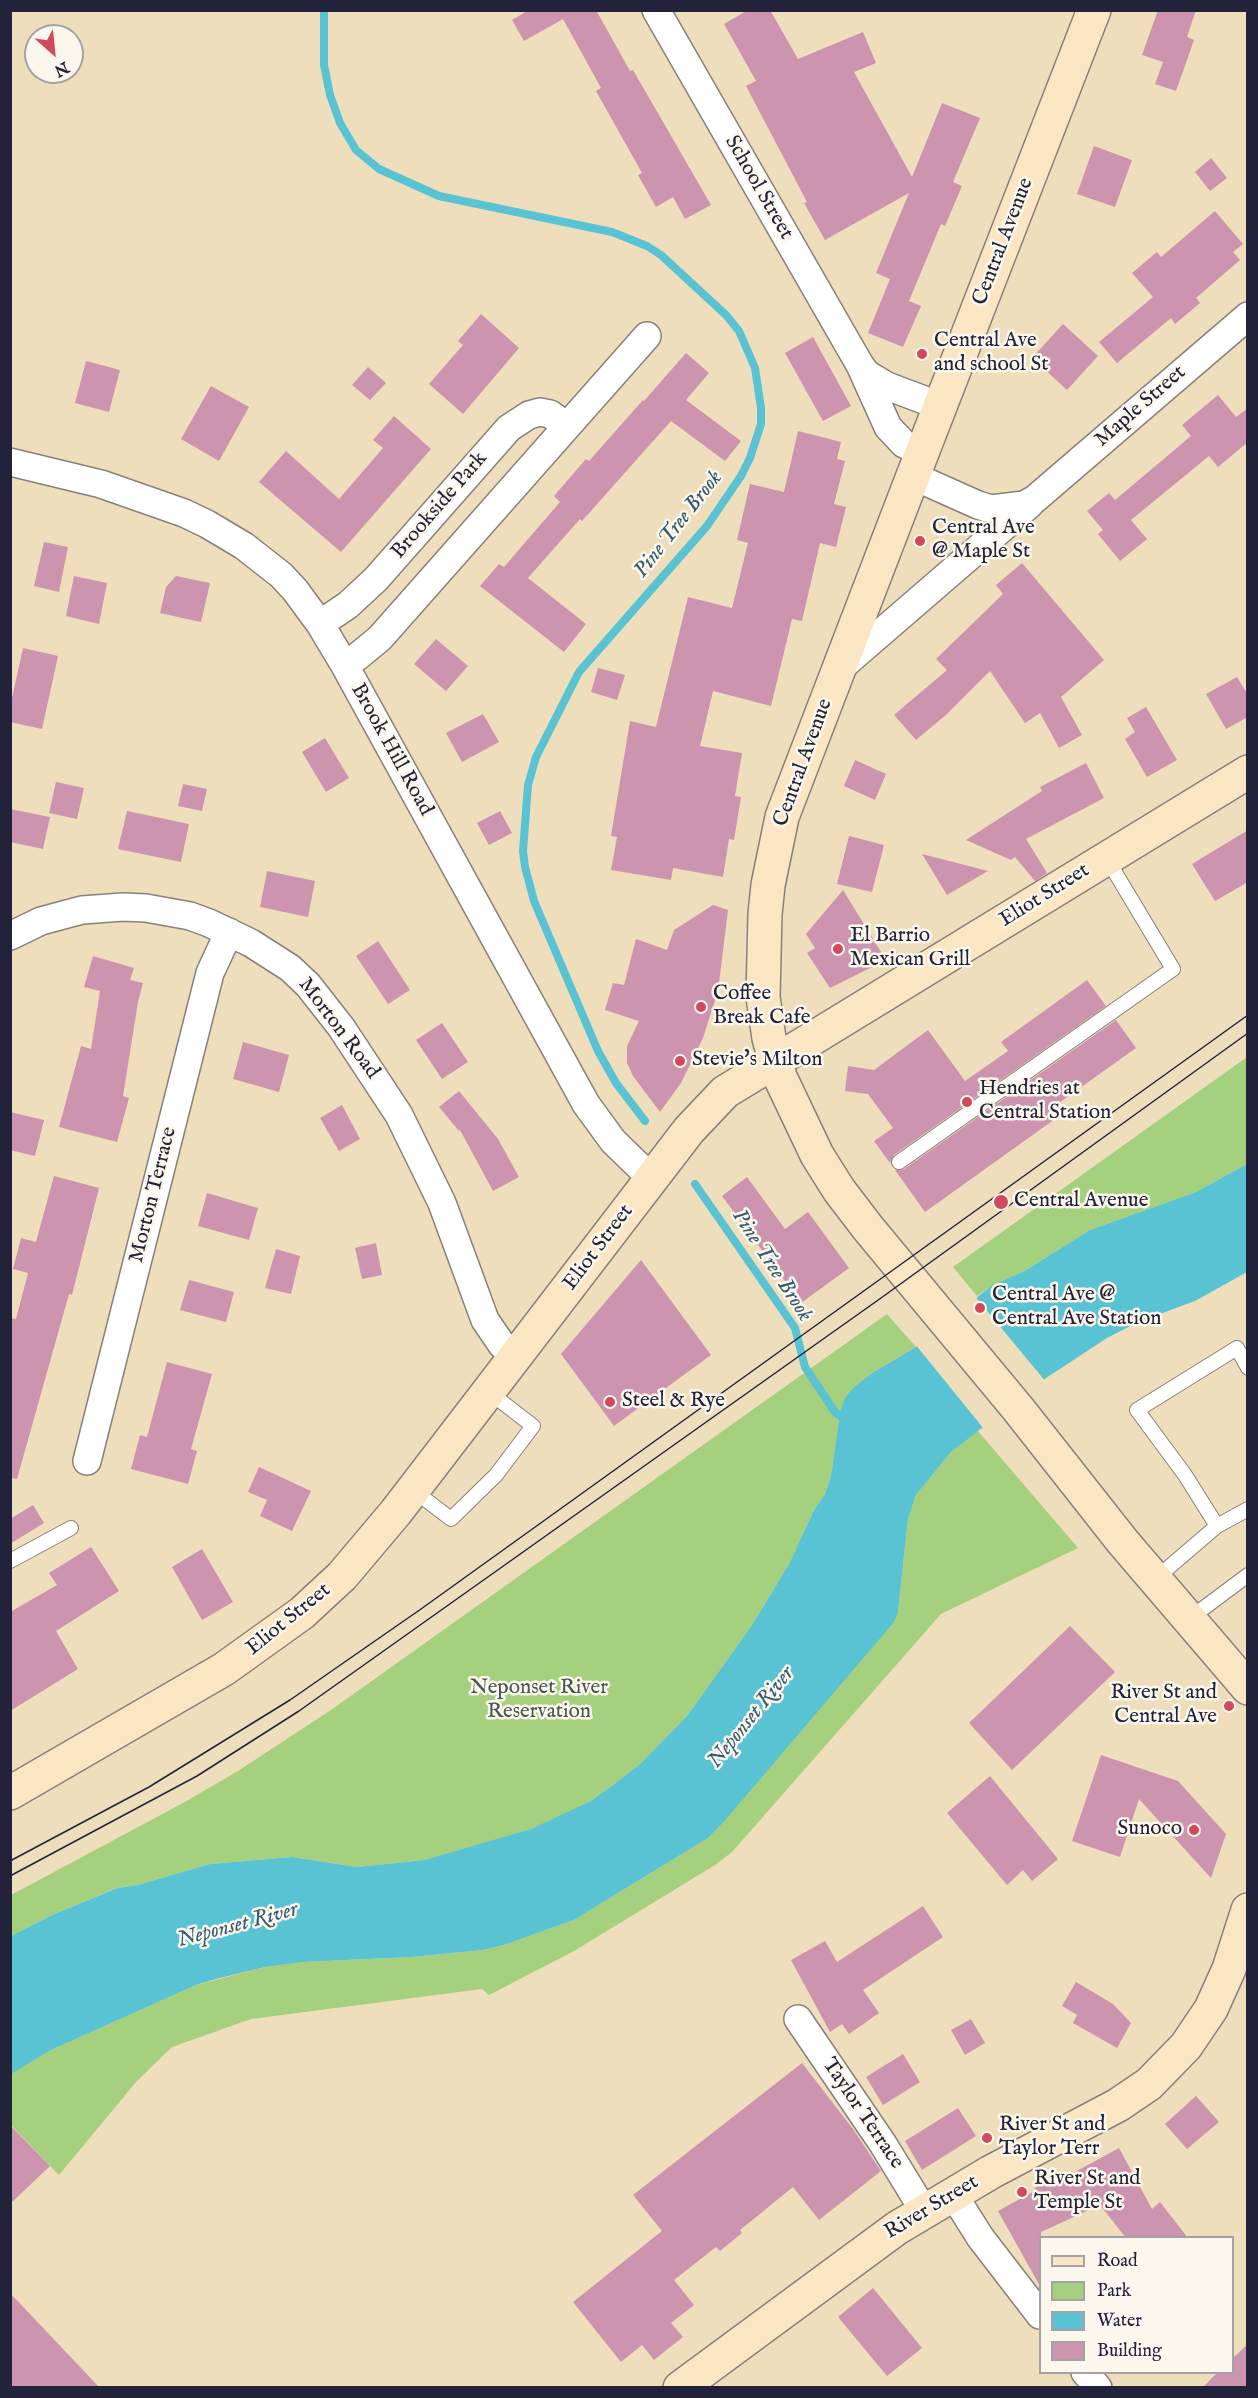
<!DOCTYPE html>
<style>
body{margin:0}
#map{position:relative;width:1258px;height:2398px;overflow:hidden;background:#eedebb;font-family:"IM FELL English",serif}
canvas{display:block}
.frame{position:absolute;inset:0;border:12px solid #22223b;pointer-events:none}
.legend{position:absolute;left:1039px;top:2236px;width:195px;height:138px;box-sizing:border-box;background:#fbf7ec;border:2px solid #a4a2a5;margin:0;padding:8px 10px;list-style:none;font-size:18px;color:#22223b}
.legend li{display:flex;align-items:center;gap:12px;height:30px}
.legend b{width:30px;border:2px solid #a4a2a5}
.north{position:absolute;left:24px;top:24px;width:60px;height:60px;box-sizing:border-box;background:#fbf7ec;border:2px solid #a4a2a5;border-radius:50%;rotate:153deg;font-size:16px;font-weight:700;line-height:24px;text-align:center;color:#22223b}
.north::after{content:'';display:block;margin:auto;width:21px;height:27px;background:#d1495b;clip-path:polygon(50% 0,100% 100%,50% 72%,0 100%)}
</style>
<div id="map">
<canvas width="1258" height="2398"></canvas>
<div class="frame"></div>
<ul class="legend">
<li><b style="height:8px;background:#fbe6c3"></b>Road</li>
<li><b style="height:16px;background:#a5d07d"></b>Park</li>
<li><b style="height:16px;background:#59c3d4"></b>Water</li>
<li><b style="height:16px;background:#cd94af"></b>Building</li>
</ul>
<div class="north">N</div>
</div>
<script>
const ctx = document.querySelector('canvas').getContext('2d');
ctx.lineJoin = 'round';
function paint(path, color) { ctx.fillStyle = color; ctx.fill(path, 'evenodd'); }
const toPath = rows => new Path2D(rows.map(r => 'M' + r).join(''));
function strokePath(path, color, width, dash) { ctx.strokeStyle = color; ctx.lineWidth = width; ctx.lineCap = dash ? 'butt' : 'round'; ctx.setLineDash(dash || []); ctx.stroke(path); }
function write(font, color, halo, rows, align = 'center') {
  ctx.font = font + ' "IM FELL English",serif'; ctx.lineWidth = 5; ctx.setLineDash([]); ctx.textBaseline = 'middle'; ctx.strokeStyle = halo; ctx.fillStyle = color; for (const [text, x, y, turn = 0] of rows) {
    ctx.save(); ctx.translate(x, y); ctx.rotate((+turn || 0) * Math.PI / 180); ctx.textAlign = isNaN(turn) ? turn : align; if (halo) ctx.strokeText(text, 0, 0); ctx.fillText(text, 0, 0); ctx.restore();
  }
}
const green = toPath([
 [1247,1057,1247,1164,1196,1192,1090,1230,1026,1270,991,1286,977,1296,953,1267],
 [887,1314,916,1347,872,1373,854,1387,840,1412,831,1476,825,1494,814,1510,789,1564,752,1625,687,1716,640,1764,613,1785,589,1802,564,1815,531,1829,446,1855,425,1860,357,1867,292,1857,210,1864,138,1885,116,1888,52,1915,11,1936,11,1895,183,1803,238,1771,331,1710],
 [977,1430,1078,1548,941,1614,732,1852,715,1865,574,1951,489,1995,482,1989,251,2019,172,2047,136,2082,59,2175,11,2125,11,2074,17,2069,49,2051,196,1985,265,1967,303,1962,411,1957,483,1950,504,1945,574,1920,708,1838,722,1824,898,1612,908,1519,916,1495,951,1452]
]);
const water = toPath([
 [1247,1164,1247,1272,1195,1301,1138,1322,1107,1338,1046,1378,951,1452,916,1495,908,1519,898,1612,894,1622,722,1824,708,1838,574,1920,504,1945,483,1950,411,1957,303,1962,265,1967,216,1979,196,1985,49,2051,11,2074,11,1936,52,1915,117,1888,138,1885,210,1864,292,1857,357,1867,425,1860,531,1829,589,1802,613,1785,640,1764,687,1716,752,1625,789,1564,814,1510,825,1494,831,1476,840,1412,845,1398,854,1387,872,1373,916,1347,991,1286,1026,1270,1090,1230,1196,1192]
]);
const pier = toPath([
 [974,1295,1046,1382,984,1429,915,1344]
]);
const stream = toPath([
 [324,10,324,65,330,95,340,123,356,150,379,169,439,196,612,232,647,246,661,255,726,315,739,331,755,368,761,408,761,424,750,458,741,476,707,526,579,672,536,757,528,785,523,851,525,867,534,901,598,1051,616,1083,645,1121],
 [695,1184,795,1328,805,1367,835,1412,847,1421]
]);
const building = toPath([
 [529,10,596,10,630,71,633,70,711,205,685,219,673,197,656,207,638,175,642,173,596,91,601,88,563,19,524,41,512,20],
 [748,10,770,10,798,59,863,32,876,63,854,72,912,177,942,103,980,118,953,182,962,186,945,226,941,224,909,301,921,306,903,347,868,333,890,279,876,273,909,193,825,240,804,203,807,202,746,86,756,81,724,24],
 [1158,10,1196,10,1187,37,1194,40,1176,91,1155,84,1163,62,1142,55],
 [1094,146,1132,160,1115,207,1077,194],
 [1211,158,1227,178,1210,191,1195,172],
 [1215,211,1243,244,1233,252,1240,260,1196,298,1200,303,1175,324,1171,318,1117,363,1099,342,1153,297,1132,273,1157,252,1161,257],
 [481,314,519,348,463,414,429,384,463,345,458,341],
 [1063,324,1098,356,1067,390,1032,358],
 [813,337,851,406,823,421,785,353],
 [686,353,709,373,686,400,741,441,725,461,671,421,582,521,580,519,528,578,586,624,564,652,480,586,499,564,504,567,560,502,554,496,586,459,589,461,643,400,644,401],
 [86,361,120,370,109,412,75,403],
 [368,367,386,383,370,400,352,385],
 [211,386,249,407,219,461,181,439],
 [1218,395,1236,417,1248,408,1248,442,1218,467,1209,456,1131,520,1147,539,1120,561,1098,534,1103,530,1087,511,1109,493,1115,500,1191,436,1182,425],
 [394,416,431,449,341,552,259,482,286,451,339,499,383,448,373,440],
 [798,431,841,442,837,459,845,461,834,504,846,507,836,547,820,543,802,621,792,619,771,706,713,691,700,746,742,753,735,796,741,797,734,840,729,839,723,877,673,868,671,880,611,870,617,837,611,836,630,721,656,727,688,597,732,608,748,543,737,540,750,484,784,492],
 [44,542,68,547,59,592,34,586],
 [1022,563,1104,660,1061,697,1082,735,1059,748,1040,713,1025,723,990,671,947,714,916,740,894,715,947,670,936,659,1003,594,996,585],
 [74,576,107,583,99,624,66,616],
 [176,576,210,583,201,622,160,613,166,587],
 [436,639,468,666,446,691,414,664],
 [23,648,58,656,42,729,10,722,10,707],
 [598,668,625,675,617,700,591,692],
 [1237,677,1248,695,1248,717,1226,729,1206,694],
 [1146,707,1177,760,1147,777,1125,739,1135,732,1127,718],
 [483,714,499,742,462,762,446,733],
 [325,738,349,778,326,792,302,752],
 [855,760,886,774,875,800,844,786],
 [1086,763,1104,798,1026,839,1047,873,1035,881,1015,857,1011,860,966,840,1042,791,1040,787],
 [56,782,84,788,77,819,49,813],
 [183,784,207,789,202,811,178,806],
 [10,809,50,817,43,849,10,842],
 [127,811,189,824,181,862,118,849],
 [500,811,512,833,489,845,477,823],
 [1248,830,1248,882,1215,901,1192,864],
 [849,836,884,845,872,892,837,884],
 [922,854,988,871,947,895],
 [267,871,315,881,308,917,260,907],
 [843,890,886,960,830,988,807,953,815,948,806,934],
 [713,905,728,910,718,991,703,1038,681,1083,660,1112,633,1076,627,1063,627,1046,639,1021,605,1010,613,983,624,985,636,939,667,950,674,930],
 [378,941,410,990,388,1004,356,956],
 [93,956,134,968,130,980,143,983,138,1002,123,1096,129,1098,117,1142,59,1127,81,1046,91,1049,100,991,84,987],
 [1087,980,1106,1006,894,1155,890,1163,874,1141,893,1128,868,1094,845,1091,848,1066,874,1070,928,1030,965,1081,1008,1051,1001,1042],
 [1116,1020,1136,1048,1049,1110,1055,1119,925,1212,895,1170,904,1169],
 [442,1023,468,1062,442,1079,416,1040],
 [243,1042,289,1055,279,1092,233,1079],
 [459,1091,498,1139,519,1177,493,1191,460,1130,459,1131,439,1107],
 [342,1105,360,1139,339,1151,320,1118],
 [10,1112,44,1120,35,1156,10,1150],
 [54,1176,99,1188,72,1295,69,1294,17,1479,10,1478,10,1318,16,1319,28,1273,13,1269,21,1238,36,1242],
 [747,1177,785,1229,808,1212,849,1268,801,1303,722,1196],
 [207,1193,258,1208,249,1240,198,1226],
 [376,1243,382,1275,362,1279,355,1248],
 [276,1249,300,1256,291,1294,265,1288],
 [641,1260,711,1355,614,1426,561,1354],
 [189,1280,234,1292,226,1322,180,1310],
 [167,1362,212,1374,191,1449,197,1451,188,1484,131,1469,140,1435,147,1437],
 [259,1467,311,1491,292,1531,260,1516,267,1500,248,1492],
 [33,1505,44,1523,10,1544,10,1519],
 [91,1547,119,1591,56,1631,78,1669,10,1711,10,1612,57,1585,49,1573],
 [202,1549,233,1602,202,1620,172,1567],
 [1070,1626,1115,1672,1012,1770,969,1723],
 [1101,1755,1178,1781,1226,1834,1211,1878,1139,1799,1120,1857,1072,1841],
 [990,1776,1058,1859,1032,1881,1023,1870,1007,1885,947,1813],
 [923,1906,943,1937,863,1990,879,2013,849,2034,842,2024,830,2032,791,1960,825,1941,837,1962],
 [1076,1982,1113,2004,1131,2023,1117,2048,1073,2023,1077,2015,1062,2006],
 [971,2019,985,2043,965,2055,951,2030],
 [903,2054,920,2082,883,2105,866,2077],
 [802,2063,853,2129,881,2171,819,2220,793,2187,740,2230,742,2233,720,2251,716,2247,674,2280,694,2305,671,2323,683,2337,654,2360,642,2345,621,2362,573,2302,662,2231,633,2195],
 [1196,2096,1219,2122,1187,2149,1165,2124],
 [958,2108,976,2136,922,2170,905,2141],
 [10,2125,50,2166,10,2204],
 [1119,2148,1152,2209,1160,2202,1188,2238,1126,2238,1100,2205,1041,2232,1041,2288,998,2211,1036,2190,1034,2188,1072,2171,1073,2173],
 [873,2288,922,2348,887,2376,838,2317],
 [10,2293,100,2388,10,2388],
 [1248,2344,1248,2388,1202,2388,1217,2373,1233,2373,1233,2358]
]);
const lane = toPath([
 [899,1162,1173,969,1107,859],
 [413,1490,451,1519,496,1475,533,1426,489,1392],
 [1217,1526,1185,1475,1137,1410,1237,1348,1248,1368],
 [10,1561,71,1528],
 [1154,1580,1217,1526,1248,1509],
 [1189,1619,1248,1575]
]);
const street = toPath([
 [656,10,860,365,888,427,904,444,922,452],
 [860,365,867,374,887,386,940,406],
 [10,462,101,484,184,513,207,524,244,546,281,575,295,590,320,624,344,664,586,1104,613,1141,652,1179],
 [913,476,978,505,991,509,1024,505,1035,499,1248,316],
 [320,624,348,605,376,579,509,428,529,415,540,412,550,414,567,426],
 [344,664,357,657,380,638,647,336],
 [839,669,1030,504],
 [10,936,41,921,82,910,123,907,146,908,190,916,209,923,251,943,290,968,308,985,341,1027,399,1115,442,1203,485,1320,502,1345,516,1356],
 [87,1461,210,973,229,932],
 [798,2019,883,2144,924,2211],
 [953,2194,980,2237,1040,2315],
 [1085,2372,1098,2388]
]);
const secondary = toPath([
 [1094,10,913,476,782,817,768,885,765,914,763,997,769,1038,780,1077,817,1155,839,1190,868,1228,1019,1410,1123,1542,1248,1688],
 [10,1793,224,1669,302,1613,342,1576,396,1512,689,1130,725,1092,1248,772],
 [680,2388,897,2228,991,2172,1118,2105,1149,2084,1186,2046,1211,2009,1229,1969,1248,1910]
]);
const tram = toPath([
 [10,1861,149,1787,290,1700,421,1609,1248,1015],
 [10,1876,197,1776,299,1711,881,1298,1248,1033]
]);
const markers = [
 [922,354,6,"#d1495b"],
 [920,541,6,"#d1495b"],
 [838,949,6,"#d1495b"],
 [701,1007,6,"#d1495b"],
 [680,1061,6,"#d1495b"],
 [967,1102,6,"#d1495b"],
 [1001,1202,8,"#d1495b"],
 [980,1308,6,"#d1495b"],
 [610,1402,6,"#d1495b"],
 [1229,1706,6,"#d1495b"],
 [1194,1830,6,"#d1495b"],
 [987,2138,6,"#d1495b"],
 [1022,2192,6,"#d1495b"]
];
const streetNames = [
 ["School Street",758,188,60],
 ["Central Avenue",1004,242,-69],
 ["Maple Street",1141,407,-41],
 ["Brookside Park",440,506,-49],
 ["Brook Hill Road",391,750,61],
 ["Central Avenue",804,763,-70],
 ["Eliot Street",1045,896,-32],
 ["Morton Road",338,1029,53],
 ["Morton Terrace",154,1195,-76],
 ["Eliot Street",599,1248,-53],
 ["Eliot Street",289,1620,-39],
 ["Taylor Terrace",862,2114,56],
 ["River Street",932,2208,-31]
];
const poiNames = [
 ["Central Ave",934,342],
 ["and school St",934,366],
 ["Central Ave",932,529],
 ["@ Maple St",932,553],
 ["El Barrio",850,937],
 ["Mexican Grill",850,961],
 ["Coffee",713,995],
 ["Break Cafe",713,1019],
 ["Stevie's Milton",692,1061],
 ["Hendries at",979,1090],
 ["Central Station",979,1114],
 ["Central Avenue",1014,1202],
 ["Central Ave @",992,1296],
 ["Central Ave Station",992,1320],
 ["Steel & Rye",622,1402],
 ["River St and",1217,1694,"right"],
 ["Central Ave",1217,1718,"right"],
 ["Sunoco",1182,1830,"right"],
 ["River St and",999,2126],
 ["Taylor Terr",999,2150],
 ["River St and",1034,2180],
 ["Temple St",1034,2204]
];
const parkNames = [
 ["Neponset River",539,1689],
 ["Reservation",539,1713]
];
const waterNames = [
 ["Pine Tree Brook",679,525,-52],
 ["Pine Tree Brook",771,1266,57],
 ["Neponset River",752,1718,-51],
 ["Neponset River",238,1926,-15]
];
paint(green, '#a5d07d');
paint(water, '#59c3d4');
paint(pier, '#eedebb');
strokePath(stream, '#59c3d4', 8);
paint(building, '#cd94af');
strokePath(lane, '#88807b', 16);
strokePath(street, '#88807b', 30);
strokePath(secondary, '#88807b', 36);
strokePath(lane, '#fff', 14);
strokePath(street, '#fff', 27);
strokePath(secondary, '#fbe6c3', 33);
strokePath(tram, '#22223b', 1.5);
for (const [x, y, r, color] of markers) { const dot = new Path2D(); dot.arc(x, y, r, 0, 2 * Math.PI); ctx.fillStyle = color; ctx.fill(dot); strokePath(dot, '#fbf7ec', 2); }
write('21px', '#22223b', '#fbf7ec', streetNames);
write('21px', '#22223b', '#fbf7ec', poiNames, 'left');
write('21px', '#49564f', '#fbf7ec', parkNames);
write('italic 22px', '#355a71', '#fbf7ec', waterNames);
</script>
